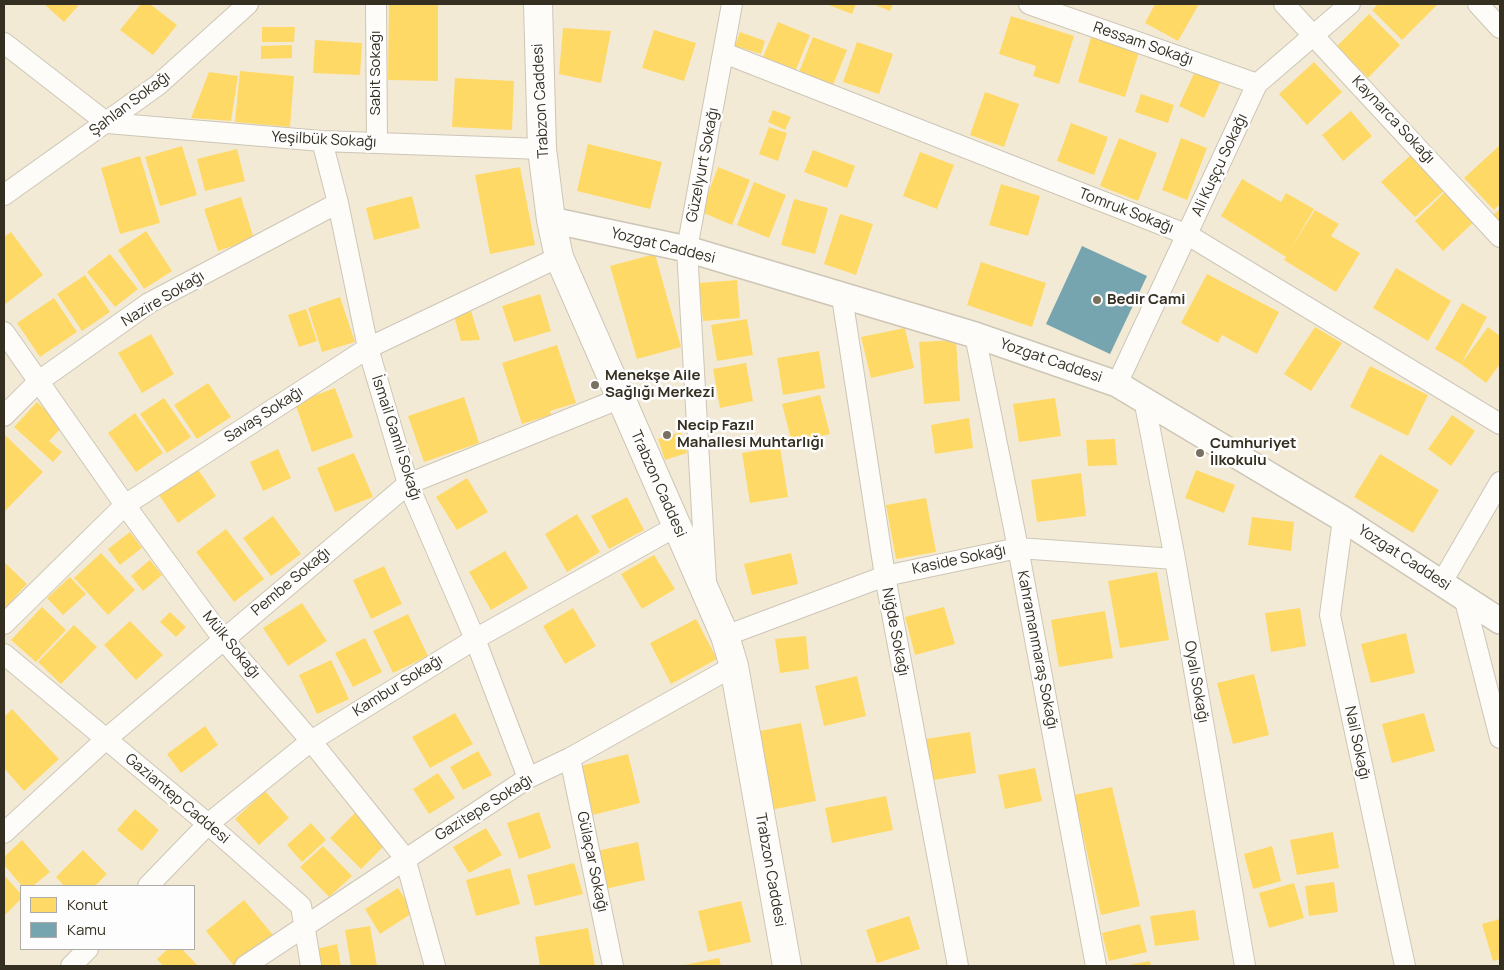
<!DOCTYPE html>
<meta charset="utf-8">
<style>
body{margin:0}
#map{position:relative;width:1504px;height:970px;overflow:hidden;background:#f3ead6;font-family:Manrope,sans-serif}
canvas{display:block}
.frame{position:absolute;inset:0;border:5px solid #352f21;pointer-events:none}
.legend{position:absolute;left:20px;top:885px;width:175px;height:65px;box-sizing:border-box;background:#fdfdfd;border:1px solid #adaba5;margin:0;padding:6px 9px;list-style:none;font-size:15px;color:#352f21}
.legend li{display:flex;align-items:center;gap:10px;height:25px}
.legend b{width:25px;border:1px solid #adaba5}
</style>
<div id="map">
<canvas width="1504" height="970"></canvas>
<div class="frame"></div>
<ul class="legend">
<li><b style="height:14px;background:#ffd966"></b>Konut</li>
<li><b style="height:14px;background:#76a5af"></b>Kamu</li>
</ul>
</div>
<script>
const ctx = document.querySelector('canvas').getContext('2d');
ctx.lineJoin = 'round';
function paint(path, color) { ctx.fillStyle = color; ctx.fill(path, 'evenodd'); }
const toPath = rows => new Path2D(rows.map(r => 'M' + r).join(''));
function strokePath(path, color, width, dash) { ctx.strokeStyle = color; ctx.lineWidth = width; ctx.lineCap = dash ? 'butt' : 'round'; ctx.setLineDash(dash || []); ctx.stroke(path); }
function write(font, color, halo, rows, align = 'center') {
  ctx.font = font + ' Manrope,sans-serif'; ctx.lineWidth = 5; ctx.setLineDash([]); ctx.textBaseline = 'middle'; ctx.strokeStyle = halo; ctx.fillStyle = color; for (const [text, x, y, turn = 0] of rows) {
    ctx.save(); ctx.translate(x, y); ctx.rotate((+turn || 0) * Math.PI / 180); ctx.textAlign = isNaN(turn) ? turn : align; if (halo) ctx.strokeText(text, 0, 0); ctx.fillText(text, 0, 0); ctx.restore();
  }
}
const homes = toPath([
 [44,4,76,4,78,6,64,22],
 [141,4,150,4,177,25,153,55,120,30],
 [389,4,438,4,438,81,388,80],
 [826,4,856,4,852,14],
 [873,4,893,4,890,11],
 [1155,4,1199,4,1178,41,1145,23],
 [1378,4,1438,4,1402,40,1372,10],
 [1369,14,1400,45,1368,78,1337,46],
 [1011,16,1074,36,1059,84,1033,76,1036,66,999,54],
 [778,22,810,35,795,72,762,59],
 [262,27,295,27,294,42,262,42],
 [563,28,611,31,601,83,559,74],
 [654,30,696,43,684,81,642,68],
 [740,32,765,41,761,54,735,46],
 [1092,34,1140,49,1125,97,1078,82],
 [813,37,847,50,831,90,797,77],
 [315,40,362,43,360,75,313,73],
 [857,42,893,54,879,94,843,82],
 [292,45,292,58,261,59,261,46],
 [1314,62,1342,92,1307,125,1279,94],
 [1196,69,1221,81,1204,118,1179,106],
 [240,71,294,76,290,127,235,122],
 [209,72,238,76,231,121,191,118],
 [455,78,514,81,512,130,452,127],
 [985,92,1019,104,1004,147,970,135],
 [1141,94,1174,105,1168,123,1135,112],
 [773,110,791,117,785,130,768,122],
 [1351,111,1372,136,1343,161,1322,135],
 [1071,123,1108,137,1094,175,1057,161],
 [769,127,787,133,778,161,759,154],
 [1119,138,1157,153,1138,201,1100,186],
 [1181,138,1207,148,1187,200,1162,190],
 [588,144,662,162,650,209,577,191],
 [182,146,197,195,160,206,145,157],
 [1499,146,1500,204,1494,210,1464,178],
 [237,149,245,181,205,191,197,159],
 [813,150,855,166,847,188,804,172],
 [920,152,954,165,937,209,903,196],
 [1412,154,1445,190,1415,217,1381,182],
 [140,156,160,223,120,234,101,168],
 [520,167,535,245,490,254,475,175],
 [718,167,750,180,732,225,701,212],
 [1242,179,1281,202,1286,193,1314,209,1291,248,1315,210,1339,224,1331,236,1360,253,1336,292,1284,260,1286,257,1221,216],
 [754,182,786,195,769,238,737,225],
 [1001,184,1040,196,1028,236,989,225],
 [1449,188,1478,218,1443,251,1415,221],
 [412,196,420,228,374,240,366,208],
 [241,197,254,239,218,251,204,209],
 [794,199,828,208,815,254,781,245],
 [1500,209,1500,223,1493,215],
 [840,214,873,224,856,275,824,264],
 [146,231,172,271,144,289,118,250],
 [11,232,43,275,4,305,4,237],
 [110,254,138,289,115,307,87,272],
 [655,254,681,347,637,359,610,266],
 [981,262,1046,283,1032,327,967,305],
 [1396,268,1451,301,1428,341,1373,308],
 [1207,274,1279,312,1257,354,1222,335,1218,343,1181,323],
 [85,275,110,312,82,331,57,294],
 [737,280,740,318,703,321,699,283],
 [540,294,551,331,514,342,502,306],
 [340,297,355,342,322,352,308,308],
 [54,298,77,332,40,357,17,323],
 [1462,303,1487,317,1461,364,1435,349],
 [306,309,317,341,299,347,288,315],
 [471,311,480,340,461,341,454,316],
 [747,319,753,355,717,361,711,325],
 [1315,327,1342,343,1311,391,1284,374],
 [1488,327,1500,336,1500,364,1486,383,1461,364],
 [905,328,914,368,871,378,861,337],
 [151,334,174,374,142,393,118,353],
 [956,340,960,401,924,404,919,342],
 [557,345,576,403,550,411,551,415,522,424,502,363],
 [819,351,825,388,783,395,777,358],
 [746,363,753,401,720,408,713,369],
 [1370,366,1428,395,1408,436,1350,407],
 [208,383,231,417,197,439,174,405],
 [335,388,353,437,312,452,295,403],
 [820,395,830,434,792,443,782,404],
 [464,397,479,443,424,462,408,416],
 [164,398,191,437,167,453,140,414],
 [1055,398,1061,436,1019,442,1013,404],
 [37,402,63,426,49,441,62,452,53,462,14,427],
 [135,413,163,453,136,472,108,433],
 [1452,415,1475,431,1451,466,1428,449],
 [969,418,973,448,935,454,931,425],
 [681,432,687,453,665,460,658,439],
 [4,434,43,472,4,512],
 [1115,439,1117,465,1088,466,1086,440],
 [780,447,788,497,750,503,742,453],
 [278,449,291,478,263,491,250,462],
 [354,453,373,497,335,512,317,468],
 [1380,454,1439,490,1413,533,1354,497],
 [197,468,216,496,178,523,159,495],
 [1196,470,1235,485,1224,513,1185,498],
 [1081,473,1086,516,1037,522,1031,480],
 [467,478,488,512,457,530,436,497],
 [627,497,644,530,609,549,591,516],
 [926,498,936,552,896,559,886,505],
 [577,514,600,552,567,572,545,534],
 [273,516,301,554,271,576,243,538],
 [1252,517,1294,522,1291,551,1248,545],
 [226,529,264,579,234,602,196,552],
 [130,532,142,548,120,565,108,549],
 [505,551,528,588,491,610,469,572],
 [101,553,135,590,108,615,74,578],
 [791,553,798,584,752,595,744,564],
 [654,555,675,589,642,609,621,574],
 [150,560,162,575,143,591,131,576],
 [4,562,27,584,4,609],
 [384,566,402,604,371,619,353,580],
 [1157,572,1169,640,1120,648,1108,581],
 [70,577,86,594,63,615,47,598],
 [302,603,327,641,288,666,263,628],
 [42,607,66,630,36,662,11,640],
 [944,607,955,644,915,655,905,617],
 [573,608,596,646,565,664,543,626],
 [1300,608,1306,646,1271,652,1265,613],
 [1105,611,1113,658,1059,667,1051,620],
 [170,612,186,627,176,637,160,622],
 [408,614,428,656,393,673,373,631],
 [696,619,717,659,671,684,650,643],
 [130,621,163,655,136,680,104,645],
 [74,625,97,647,61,684,38,662],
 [1406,633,1415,673,1371,683,1361,644],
 [806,636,809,669,780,673,775,639],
 [365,638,382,672,353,687,335,653],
 [331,660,349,699,317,714,299,675],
 [1254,674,1269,735,1233,744,1217,683],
 [857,676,866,716,824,726,815,686],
 [12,709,59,759,24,791,4,768,4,717],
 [455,713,473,744,430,768,412,737],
 [1424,713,1435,751,1392,763,1382,724],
 [801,723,816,801,770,810,755,732],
 [205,726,218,745,181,773,167,754],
 [970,732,976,773,933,780,926,739],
 [478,751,492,775,463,790,450,767],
 [628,754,640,803,593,815,581,766],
 [1035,768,1042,801,1005,809,998,775],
 [438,773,455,798,429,814,413,789],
 [1112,787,1140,906,1101,915,1074,795],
 [265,791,289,818,259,845,235,819],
 [886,796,893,830,832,843,825,808],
 [135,809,159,830,142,851,117,830],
 [358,810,389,841,361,869,330,838],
 [539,812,551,848,519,859,507,823],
 [311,823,326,840,302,862,287,845],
 [486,828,502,855,469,873,453,847],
 [1333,832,1339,868,1297,875,1290,840],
 [22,840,50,872,33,886,22,886,4,865,4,857],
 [638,842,645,880,605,889,597,851],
 [323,846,352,876,329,897,300,867],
 [1272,846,1281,881,1253,889,1244,854],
 [83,850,107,874,95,886,64,886,56,877],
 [574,863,583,894,535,906,527,875],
 [510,868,520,904,476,916,466,880],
 [4,875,21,894,21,899,5,915],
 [1334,882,1338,912,1309,916,1305,886],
 [1294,883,1304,918,1269,928,1259,893],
 [398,888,414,912,380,934,365,909],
 [244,900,273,935,234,966,206,931],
 [741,901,751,942,708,952,698,911],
 [1195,910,1199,940,1155,946,1150,916],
 [909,916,920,949,877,963,866,930],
 [1500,919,1500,959,1493,961,1482,924],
 [1140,924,1147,952,1109,961,1102,933],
 [370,926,377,966,351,966,345,930],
 [588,928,595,966,540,966,535,937],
 [337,944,341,966,315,966,312,950],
 [168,949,182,949,198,966,163,966,157,959],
 [719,958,721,966,684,966,684,965],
 [1150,961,1151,966,1129,966,1129,965]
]);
const public = toPath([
 [1082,246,1147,276,1110,354,1046,324]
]);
const minor = toPath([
 [376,4,377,143],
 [1029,4,1257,84],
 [1284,4,1500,237],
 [1478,4,1500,28],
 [4,43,107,123,322,141,542,149],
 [724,53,1188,235,1500,424],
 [322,141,338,203,368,348,408,484,475,639,528,778],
 [4,195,158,85,248,4],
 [842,297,885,576,958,966],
 [4,332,125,505,223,639,311,741,405,858,435,966],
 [975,335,1018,548,1096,966],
 [1117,384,1257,84,1350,4],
 [1144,399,1175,559,1245,966],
 [4,416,39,381,149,303,338,203],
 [1343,519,1330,615,1405,966],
 [706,582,687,249,732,4],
 [1442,582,1500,482],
 [1464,597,1500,738],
 [4,624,125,505,368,348,559,257],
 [725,636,885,576,1018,548,1175,559],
 [4,654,208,824,301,906,311,966],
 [570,758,613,966],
 [4,833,106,739,408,484,621,398],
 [148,886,208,824,311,741,475,639,677,526],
 [71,966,88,949],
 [245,966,528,778,570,758,734,666]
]);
const tertiary = toPath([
 [551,220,687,249,975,335,1117,384,1343,519,1500,621]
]);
const secondary = toPath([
 [538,4,542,149,551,220,559,257,725,636,734,666,787,966]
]);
const markers = [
 [1097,300,5,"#787060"],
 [595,385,5,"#787060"],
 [667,435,5,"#787060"],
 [1200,453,5,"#787060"]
];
const streetNames = [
 ["Ressam Sokağı",1143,44,19],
 ["Sabit Sokağı",376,73,-90],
 ["Trabzon Caddesi",541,101,-93],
 ["Şahlan Sokağı",130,104,-37],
 ["Kaynarca Sokağı",1393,120,47],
 ["Yeşilbük Sokağı",324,140,3],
 ["Güzelyurt Sokağı",703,165,-79],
 ["Ali Kuşçu Sokağı",1220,165,-65],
 ["Tomruk Sokağı",1126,211,21],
 ["Yozgat Caddesi",663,246,14],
 ["Nazire Sokağı",163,299,-31],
 ["Yozgat Caddesi",1051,361,19],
 ["Savaş Sokağı",264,415,-33],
 ["İsmail Gamlı Sokağı",396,438,72],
 ["Trabzon Caddesi",658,484,66],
 ["Yozgat Caddesi",1404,558,33],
 ["Kaside Sokağı",959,560,-12],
 ["Pembe Sokağı",291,582,-40],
 ["Niğde Sokağı",895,632,79],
 ["Mülk Sokağı",231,645,51],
 ["Kahramanmaraş Sokağı",1037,650,79],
 ["Oyalı Sokağı",1196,682,80],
 ["Kambur Sokağı",398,686,-32],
 ["Nail Sokağı",1357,743,78],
 ["Gaziantep Caddesi",177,799,40],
 ["Gazitepe Sokağı",484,808,-32],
 ["Gülaçar Sokağı",592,862,78],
 ["Trabzon Caddesi",770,870,80]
];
const poiNames = [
 ["Bedir Cami",1107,300],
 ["Menekşe Aile",605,376],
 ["Sağlığı Merkezi",605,393],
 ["Necip Fazıl",677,426],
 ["Mahallesi Muhtarlığı",677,443],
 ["Cumhuriyet",1210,444],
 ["İlkokulu",1210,461]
];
paint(homes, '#ffd966');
paint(public, '#76a5af');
strokePath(minor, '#cdc6b6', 22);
strokePath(tertiary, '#cdc6b6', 28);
strokePath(secondary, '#cdc6b6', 30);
strokePath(minor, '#fdfcf9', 20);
strokePath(tertiary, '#fdfcf9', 25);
strokePath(secondary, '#fdfcf9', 28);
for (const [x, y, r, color] of markers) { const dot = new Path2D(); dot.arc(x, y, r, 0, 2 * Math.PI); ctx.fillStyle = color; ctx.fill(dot); strokePath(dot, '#fdfdfd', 2); }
write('15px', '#352f21', '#fdfdfd', streetNames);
write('bold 15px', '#352f21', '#fdfdfd', poiNames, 'left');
</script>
